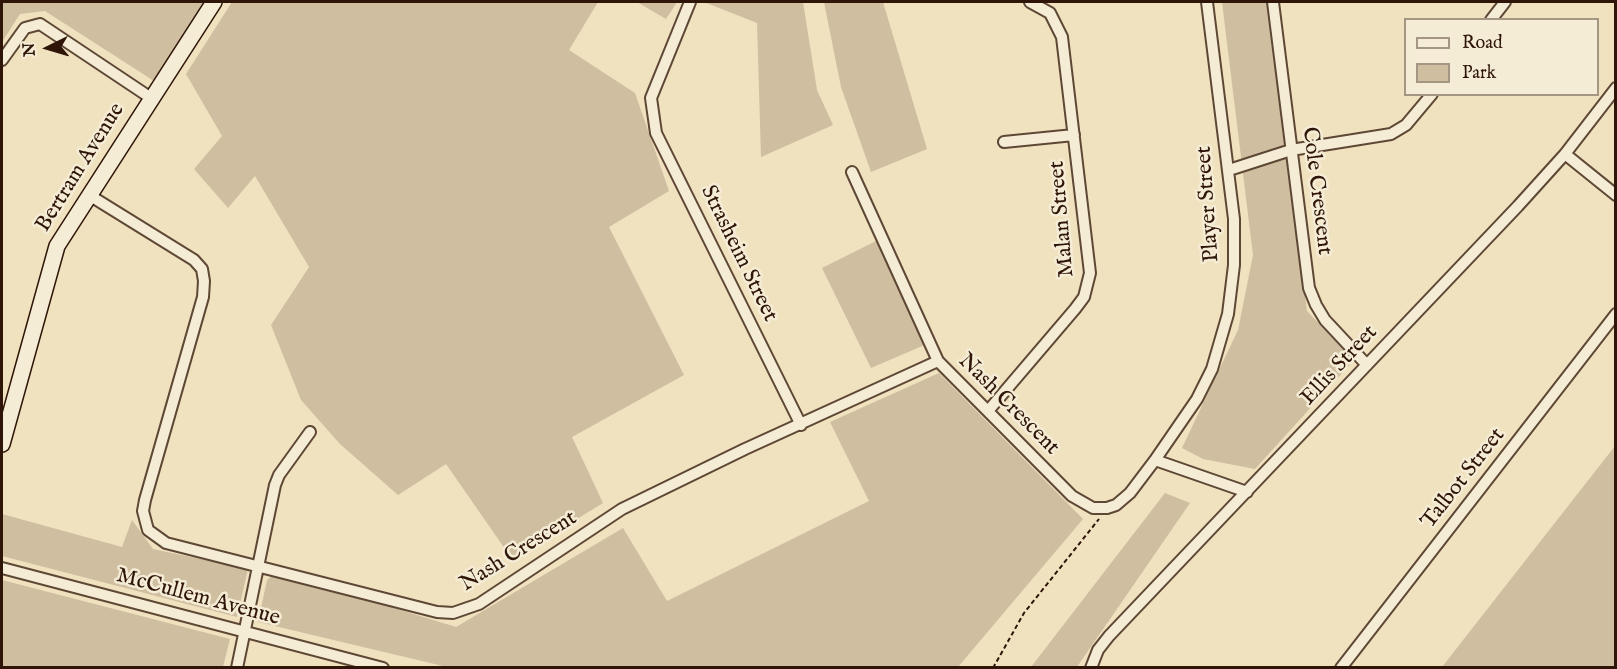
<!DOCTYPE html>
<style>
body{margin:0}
#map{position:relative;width:1617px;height:669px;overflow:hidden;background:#f0e1bf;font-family:"IM FELL English",serif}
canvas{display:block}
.frame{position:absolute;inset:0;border:3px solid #2e1507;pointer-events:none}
.legend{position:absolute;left:1404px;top:18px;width:195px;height:78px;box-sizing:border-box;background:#f5ecd5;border:2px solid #a59683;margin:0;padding:8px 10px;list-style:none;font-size:18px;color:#2e1507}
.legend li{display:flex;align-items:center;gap:12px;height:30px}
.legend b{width:30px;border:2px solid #a59683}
.north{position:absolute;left:18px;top:18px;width:60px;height:60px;-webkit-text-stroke:4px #f5ecd5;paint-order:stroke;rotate:265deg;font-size:16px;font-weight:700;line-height:24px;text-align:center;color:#2e1507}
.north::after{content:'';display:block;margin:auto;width:21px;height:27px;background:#2e1507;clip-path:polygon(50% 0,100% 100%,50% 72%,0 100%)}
</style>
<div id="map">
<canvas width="1617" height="669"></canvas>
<div class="frame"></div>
<ul class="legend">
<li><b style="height:8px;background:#f5ecd5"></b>Road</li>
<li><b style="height:16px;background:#cfbea0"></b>Park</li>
</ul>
<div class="north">N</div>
</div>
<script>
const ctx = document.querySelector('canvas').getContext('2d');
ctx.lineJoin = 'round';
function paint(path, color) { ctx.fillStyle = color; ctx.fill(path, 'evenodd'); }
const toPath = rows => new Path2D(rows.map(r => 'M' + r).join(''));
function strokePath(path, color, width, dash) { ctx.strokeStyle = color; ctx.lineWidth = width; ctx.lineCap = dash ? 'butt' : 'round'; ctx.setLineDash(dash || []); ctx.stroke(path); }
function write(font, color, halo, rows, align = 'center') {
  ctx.font = font + ' "IM FELL English",serif'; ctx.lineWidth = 5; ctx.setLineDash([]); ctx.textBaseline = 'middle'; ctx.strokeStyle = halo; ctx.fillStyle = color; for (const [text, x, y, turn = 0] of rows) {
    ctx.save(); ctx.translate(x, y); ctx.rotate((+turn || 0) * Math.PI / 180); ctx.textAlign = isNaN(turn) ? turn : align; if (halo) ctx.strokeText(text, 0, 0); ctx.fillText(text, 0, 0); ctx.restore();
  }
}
const green = toPath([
 [2,2,204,2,154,81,45,11,20,14,2,42],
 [232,2,598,2,569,50,635,93,669,191,609,227,684,375,572,437,603,503,512,559,446,464,398,495,340,444,301,400,271,325,309,267,255,176,228,208,194,169,222,136,186,74],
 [637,2,677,2,666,19],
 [704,2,803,2,817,90,833,125,761,157,757,23],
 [824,2,883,2,927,149,871,172,841,87],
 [1222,2,1268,2,1307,311,1354,360,1255,469,1203,459,1182,448,1238,330,1253,255],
 [876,241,927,344,871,368,822,268],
 [939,373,1083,519,958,667,447,667,258,622,267,580,277,572,456,627,623,528,667,601,869,501,830,422],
 [1615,446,1615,667,1442,667],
 [1165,493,1190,503,1077,667,1031,667],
 [2,514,122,547,132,520,153,549,248,569,237,617,2,556],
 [2,580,230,639,223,667,2,667]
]);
const path = toPath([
 [993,668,1024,613,1099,519]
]);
const street = toPath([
 [690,2,651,98,656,133,801,425],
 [1273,2,1309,288,1316,305,1325,320,1367,365],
 [1491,20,1505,2],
 [2,60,25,28,40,24,151,98],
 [1004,142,1074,135],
 [1565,154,1616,195],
 [1229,170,1291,150,1391,134,1406,125,1432,94],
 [852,172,938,361,1072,496,1093,508,1107,508,1116,505,1130,493,1155,460,1197,399,1212,369,1228,314,1234,265,1234,219,1207,2],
 [89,195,194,260,202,269,204,281,203,297,145,500,143,511,148,530,166,543,437,612,453,613,479,604,622,509,745,449,938,361],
 [988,411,1075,309,1084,297,1090,273,1062,37,1050,13,1030,2],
 [1155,460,1247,492],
 [2,568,383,668],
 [237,668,275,485,279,475,310,432],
 [1091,668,1098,650,1109,636,1518,206,1565,154,1616,88],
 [1341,668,1616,314]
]);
const secondary = toPath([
 [2,444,57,246,214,2]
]);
const streetNames = [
 ["Bertram Avenue",81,168,-58],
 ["Cole Crescent",1316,191,83],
 ["Player Street",1209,204,-94],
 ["Malan Street",1063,219,-95],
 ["Strasheim Street",738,254,64],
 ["Ellis Street",1340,366,-47],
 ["Nash Crescent",1008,405,45],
 ["Talbot Street",1464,479,-52],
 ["Nash Crescent",519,552,-32],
 ["McCullem Avenue",198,598,15]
];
paint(green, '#cfbea0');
strokePath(street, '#5e4835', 14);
strokePath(secondary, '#2e1507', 18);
strokePath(path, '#2e1507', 2, [4.5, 3]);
strokePath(street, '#f5ecd5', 10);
strokePath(secondary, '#f5ecd5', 15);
write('22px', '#2e1507', '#f5ecd5', streetNames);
</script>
